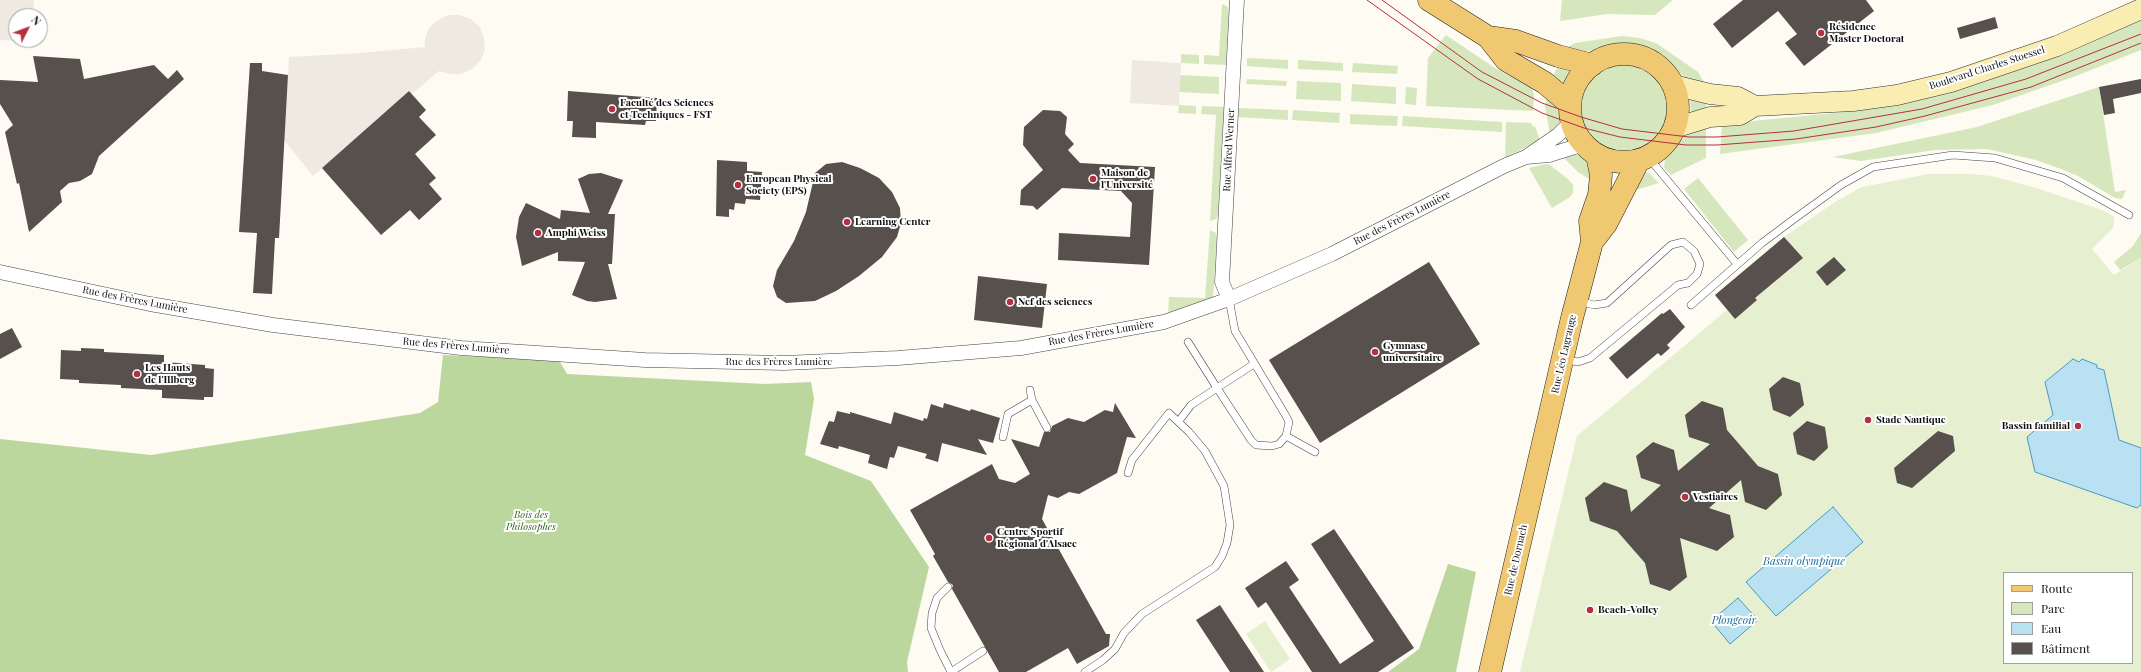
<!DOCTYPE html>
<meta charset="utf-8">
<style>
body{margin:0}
#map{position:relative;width:2141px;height:672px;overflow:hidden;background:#fefbf2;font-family:"Playfair Display",serif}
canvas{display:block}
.legend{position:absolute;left:2003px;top:572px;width:130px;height:92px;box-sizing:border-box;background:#fff;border:1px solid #9f9f9f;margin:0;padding:5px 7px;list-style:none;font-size:12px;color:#0f0f0f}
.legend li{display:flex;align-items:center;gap:8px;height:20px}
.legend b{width:20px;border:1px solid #9f9f9f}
.north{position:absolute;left:8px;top:8px;width:40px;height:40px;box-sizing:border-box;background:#fff;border:1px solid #9f9f9f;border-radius:50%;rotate:48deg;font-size:11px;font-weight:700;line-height:16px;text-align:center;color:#0f0f0f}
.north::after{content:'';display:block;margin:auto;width:14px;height:18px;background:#b6303f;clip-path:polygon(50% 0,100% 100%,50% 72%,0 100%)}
</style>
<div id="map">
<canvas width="2141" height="672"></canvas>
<ul class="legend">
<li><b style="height:5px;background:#efc871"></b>Route</li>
<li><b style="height:11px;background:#d6e7bd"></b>Parc</li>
<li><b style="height:11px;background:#bae1f2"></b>Eau</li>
<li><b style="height:11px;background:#57504c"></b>Bâtiment</li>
</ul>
<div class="north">N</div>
</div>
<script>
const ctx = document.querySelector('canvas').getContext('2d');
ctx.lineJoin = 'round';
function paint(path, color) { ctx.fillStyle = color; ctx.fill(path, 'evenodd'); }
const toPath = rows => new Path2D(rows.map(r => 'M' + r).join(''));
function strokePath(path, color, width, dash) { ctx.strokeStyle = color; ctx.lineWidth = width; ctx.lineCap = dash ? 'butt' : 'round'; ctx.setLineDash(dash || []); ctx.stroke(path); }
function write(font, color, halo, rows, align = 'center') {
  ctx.font = font + ' "Playfair Display",serif'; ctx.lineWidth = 4; ctx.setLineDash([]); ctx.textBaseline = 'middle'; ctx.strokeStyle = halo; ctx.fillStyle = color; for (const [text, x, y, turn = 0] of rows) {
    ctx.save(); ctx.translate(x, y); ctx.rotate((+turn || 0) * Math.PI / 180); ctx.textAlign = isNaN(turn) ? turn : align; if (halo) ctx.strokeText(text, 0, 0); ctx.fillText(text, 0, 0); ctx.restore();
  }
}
const green = toPath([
 [1562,0,1673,0,1655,15,1607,14,1560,21],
 [1222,4,1228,7,1229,10,1226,65,1204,64,1204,55,1219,56],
 [2141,18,2141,50,2076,76,1993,105,1876,133,1720,154,1722,124,1844,112,1893,103],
 [1446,35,1495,68,1532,88,1534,94,1533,111,1426,106,1428,58],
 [1622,36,1639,38,1656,43,1698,72,1705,84,1687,80,1663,55,1643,46,1629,43,1613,44,1582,53,1566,48,1575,43],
 [1181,54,1199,55,1199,64,1181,63],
 [1247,58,1288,60,1288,69,1247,66],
 [1298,60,1343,63,1343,71,1298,69],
 '1576 108a47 47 0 1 1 94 0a47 47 0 1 1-94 0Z',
 [1353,63,1398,66,1397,74,1352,72],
 [1560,63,1572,67,1562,86,1551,79],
 [1180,75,1219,77,1219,94,1179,92],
 [1247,79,1287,81,1286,86,1246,84],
 [1297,81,1341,83,1341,101,1296,99],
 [1352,84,1396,87,1396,104,1351,101],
 [1406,87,1417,88,1416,105,1405,104],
 [2099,87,2115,192,2126,190,2122,199,2115,198,2078,176,2061,169,2036,160,1987,149,1935,150,1861,161,1833,157,1977,127],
 [1548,91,1559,107,1561,117,1558,127,1550,134,1545,107],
 [1690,96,1707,98,1706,111,1691,114],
 [1179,105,1196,106,1196,114,1178,113],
 [1202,106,1224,107,1218,215,1216,219,1210,221,1216,115,1201,114],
 [1239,108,1288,110,1288,120,1238,117],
 [1293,110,1340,113,1339,123,1292,120],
 [1350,114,1398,116,1397,126,1350,124],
 [1403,116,1502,122,1502,132,1402,126],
 [1506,122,1531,123,1533,127,1535,126,1540,140,1505,158],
 [1706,125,1706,158,1671,175,1664,168,1665,158,1688,133],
 [1572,154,1584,157,1589,162,1594,182,1578,172,1563,157],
 [1545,164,1550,165,1569,180,1573,185,1573,193,1570,197,1552,208,1529,168],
 [1643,172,1649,173,1659,183,1629,192],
 [1698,178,1748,240,1734,252,1684,189],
 [1210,230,1216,233,1217,237,1213,298,1168,317,1169,297,1205,298],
 [2141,233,2141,258,2120,270,2114,262,2133,246]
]);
const forest = toPath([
 [443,355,559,360,567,374,765,384,811,382,814,399,805,455,871,481,929,567,907,662,908,672,0,672,0,439,151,455,420,413,438,402],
 [1448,564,1476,572,1456,672,1388,672,1419,649]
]);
const pitch = toPath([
 [1929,174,1970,174,1992,176,2036,188,2099,209,2110,214,2114,217,2114,223,2113,228,2092,249,2114,275,2141,258,2141,672,1520,672,1577,436,1727,310,1715,295,1784,237,1835,202,1862,187],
 [2004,573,2132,573,2132,663,2004,663],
 [1265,621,1290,659,1271,672,1246,634]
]);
const plaza = toPath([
 [0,0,34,0,33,16,16,16,16,40,31,40,31,42,0,40],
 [448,15,460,15,471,19,480,27,484,38,485,50,480,61,472,69,461,74,449,74,439,71,412,94,409,91,313,176,284,140,289,57,360,53,425,47,425,39,429,28,438,20],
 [1132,60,1181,63,1179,106,1130,103]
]);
const water = toPath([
 [2073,359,2079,362,2082,359,2097,365,2097,368,2104,370,2119,440,2141,448,2141,505,2137,508,2035,472,2027,437,2053,415,2045,382,2073,359],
 [1833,507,1863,542,1776,616,1746,582,1833,507],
 [1738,598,1758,620,1730,644,1711,621,1738,598]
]);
const building = toPath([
 [1743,0,1866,0,1874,11,1804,66,1785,43,1797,34,1778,11,1732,48,1713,24],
 [1995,17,1998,28,1960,39,1957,28],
 [33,56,80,59,84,79,154,65,168,79,177,70,184,79,99,156,92,174,80,181,69,183,60,191,62,202,29,232,19,183,17,184,5,132,13,125,0,104,0,80,38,82],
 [250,63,262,63,262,71,288,75,279,238,275,238,272,294,253,293,257,233,239,232],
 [2141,79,2141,93,2113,99,2115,113,2104,115,2099,87],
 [409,91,426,110,419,117,436,135,415,154,436,178,429,184,442,199,419,220,410,210,381,235,322,168],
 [568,91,657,98,656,121,646,121,645,125,596,122,596,138,572,137,573,121,567,121],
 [1043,110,1060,111,1067,117,1065,134,1074,144,1068,150,1080,163,1155,167,1149,265,1058,260,1059,233,1130,237,1132,203,1121,191,1062,188,1037,210,1033,206,1020,205,1021,190,1043,170,1023,145,1024,127],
 [717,160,747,162,747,171,762,172,760,200,746,199,745,204,735,203,734,210,729,209,729,217,716,216],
 [842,162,860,168,879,178,892,192,900,208,901,223,897,237,882,257,859,276,836,291,815,301,786,303,777,297,773,286,777,270,794,241,806,212,815,173,826,164],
 [601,173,623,180,608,214,615,214,612,264,608,264,617,299,595,302,587,301,572,295,585,262,558,261,558,252,522,266,516,237,519,217,526,203,560,219,561,210,590,213,578,179,589,174],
 [1784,237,1803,258,1755,298,1757,300,1735,319,1715,295],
 [1834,257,1846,270,1827,286,1816,272],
 [1429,262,1480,344,1320,443,1269,360],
 [978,276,1047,284,1042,328,974,320],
 [1670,309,1685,327,1667,345,1670,348,1661,356,1658,353,1627,379,1609,358,1662,313,1663,314],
 [12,328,22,347,0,359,0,334],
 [81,348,104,349,104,352,164,355,164,362,205,365,205,368,214,369,213,397,204,397,204,400,162,398,162,390,121,388,121,385,79,383,79,380,60,379,61,350,81,351],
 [1783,377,1800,383,1804,405,1790,417,1773,410,1769,389],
 [1702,401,1723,408,1727,430,1758,466,1778,474,1782,495,1766,510,1745,502,1741,480,1709,508,1730,515,1734,537,1717,551,1680,538,1687,577,1670,591,1650,584,1645,563,1617,531,1590,521,1585,498,1604,482,1627,490,1631,512,1661,485,1641,478,1636,456,1653,442,1674,450,1678,471,1710,444,1689,437,1685,415],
 [944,403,970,411,971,409,1000,418,993,443,978,439,987,455,942,443,938,462,925,458,927,454,898,446,894,458,890,457,887,469,868,463,870,455,839,446,838,449,820,444,829,421,834,422,837,411,850,414,850,412,891,424,894,412,923,421,924,418,927,419,931,404,943,408],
 [1115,403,1136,438,1127,437,1117,473,1079,494,1069,492,1058,498,1048,495,1042,519,1106,634,1110,634,1109,646,1077,664,1068,648,1026,672,999,672,952,589,953,585,948,582,933,556,935,554,910,510,992,464,999,479,1015,483,1030,474,1011,439,1039,447,1044,432,1050,432,1052,426,1068,418,1084,422,1105,410,1113,412],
 [1807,421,1825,427,1828,448,1814,461,1797,454,1793,433],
 [1938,431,1953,436,1955,451,1912,488,1897,483,1894,468],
 [1334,529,1414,648,1378,672,1312,672,1266,602,1258,608,1245,588,1286,561,1299,580,1289,587,1340,664,1374,641,1311,544],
 [1220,605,1264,672,1230,672,1196,620]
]);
const service = toPath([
 [1648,157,1737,264],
 [1691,305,1762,243,1794,219,1841,185,1873,167,1953,155,1995,158,2063,178,2129,215],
 [1188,342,1217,388,1254,364],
 [1564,359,1578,362,1590,358,1678,285,1688,283,1697,274,1700,264,1694,251,1683,242,1671,245,1607,303,1594,305,1579,301],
 [1030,390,1032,400,1047,428],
 [1179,421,1191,405,1217,388,1251,440,1256,445,1272,446,1279,444,1286,436,1289,422,1286,416,1235,331,1229,299],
 [1286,436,1315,452],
 [1003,437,1008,414,1032,400],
 [948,587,937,598,932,613,931,628,940,650,951,672],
 [951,672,983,651],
 [1085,672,1103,660,1115,649,1124,633,1142,614,1215,567,1222,556,1227,543,1230,525,1224,486,1205,451,1189,432,1169,413,1132,460,1128,473]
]);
const minor = toPath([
 [1526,157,1549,155,1584,144],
 [0,272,150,304,273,325,461,348,645,360,784,363,898,358,1021,348,1164,322,1229,299,1332,254,1504,166,1526,157,1558,135,1571,122],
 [1229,299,1222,282,1237,0]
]);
const secondary = toPath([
 [1673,85,1710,94,1738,97,1755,106],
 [1674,128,1710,117,1740,115,1755,106,1853,101,1897,95,1951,82,2057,46,2141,9]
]);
const primary = toPath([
 [1429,0,1488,37,1506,60,1545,83,1570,104],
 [1488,37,1516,41,1558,56,1592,65],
 '1570 108a54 54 0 1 1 108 0a54 54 0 1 1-108 0Z',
 [1592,242,1606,224,1639,160],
 [1490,672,1572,318,1592,242,1590,221,1599,195,1601,175,1597,155]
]);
const tram = toPath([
 [1367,0,1478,79,1542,113,1584,128,1620,137,1686,145,1717,145,1796,139,1876,127,1925,116,2031,87,2141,43],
 [1382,0,1482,72,1542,103,1581,117,1622,129,1689,137,1717,137,1794,131,1922,109,2026,79,2141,34]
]);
const markers = [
 [1821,33,4,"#b6303f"],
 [612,109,4,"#b6303f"],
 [1093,179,4,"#b6303f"],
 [738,185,4,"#b6303f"],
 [847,222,4,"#b6303f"],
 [538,233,4,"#b6303f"],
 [1010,302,4,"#b6303f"],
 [1375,352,4,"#b6303f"],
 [137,374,4,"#b6303f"],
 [1868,420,4,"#b6303f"],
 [2078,426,4,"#b6303f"],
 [1685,497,4,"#b6303f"],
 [989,538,4,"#b6303f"],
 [1590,610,4,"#b6303f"]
];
const poiNames = [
 ["Résidence",1829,27],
 ["Master Doctorat",1829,39],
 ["Faculté des Sciences",620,103],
 ["et Techniques - FST",620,115],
 ["Maison de",1101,173],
 ["l'Université",1101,185],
 ["European Physical",746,179],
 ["Society (EPS)",746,191],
 ["Learning Center",855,222],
 ["Amphi Weiss",546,233],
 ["Nef des sciences",1018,302],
 ["Gymnase",1383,346],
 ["universitaire",1383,358],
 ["Les Hauts",145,368],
 ["de l'Illberg",145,380],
 ["Stade Nautique",1876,420],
 ["Bassin familial",2070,426,"right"],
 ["Vestiaires",1693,497],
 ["Centre Sportif",997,532],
 ["Régional d'Alsace",997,544],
 ["Beach-Volley",1598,610]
];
const streetNames = [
 ["Boulevard Charles Stoessel",1987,68,-18],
 ["Rue Alfred Werner",1229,150,-87],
 ["Rue des Frères Lumière",1402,218,-27],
 ["Rue des Frères Lumière",135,300,11],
 ["Rue des Frères Lumière",1101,333,-10],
 ["Rue des Frères Lumière",456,346,5],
 ["Rue Léo Lagrange",1564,354,-77],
 ["Rue des Frères Lumière",779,362],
 ["Rue de Dornach",1516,560,-77]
];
const parkNames = [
 ["Bois des",531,515],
 ["Philosophes",531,527]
];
const waterNames = [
 ["Bassin olympique",1804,562],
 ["Plongeoir",1734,621]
];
paint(green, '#d6e7bd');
paint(forest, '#bbd79e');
paint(pitch, '#e6efcf');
paint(plaza, '#efeae1');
paint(water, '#bae1f2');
strokePath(water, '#469ac4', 1);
paint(building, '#57504c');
strokePath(service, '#424242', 8);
strokePath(minor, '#424242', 15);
strokePath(secondary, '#313131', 21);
strokePath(primary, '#202020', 23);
strokePath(service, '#fff', 7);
strokePath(minor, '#fff', 14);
strokePath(secondary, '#f9edb2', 20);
strokePath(primary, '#efc871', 22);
strokePath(tram, '#b6303f', 1);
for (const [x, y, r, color] of markers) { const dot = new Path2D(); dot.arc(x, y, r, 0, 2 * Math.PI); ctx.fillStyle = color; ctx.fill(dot); strokePath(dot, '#fff', 1.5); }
write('bold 10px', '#0f0f0f', '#fff', poiNames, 'left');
write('10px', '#0f0f0f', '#fff', streetNames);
write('italic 10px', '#356323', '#fff', parkNames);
write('italic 11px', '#206c99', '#fff', waterNames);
</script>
